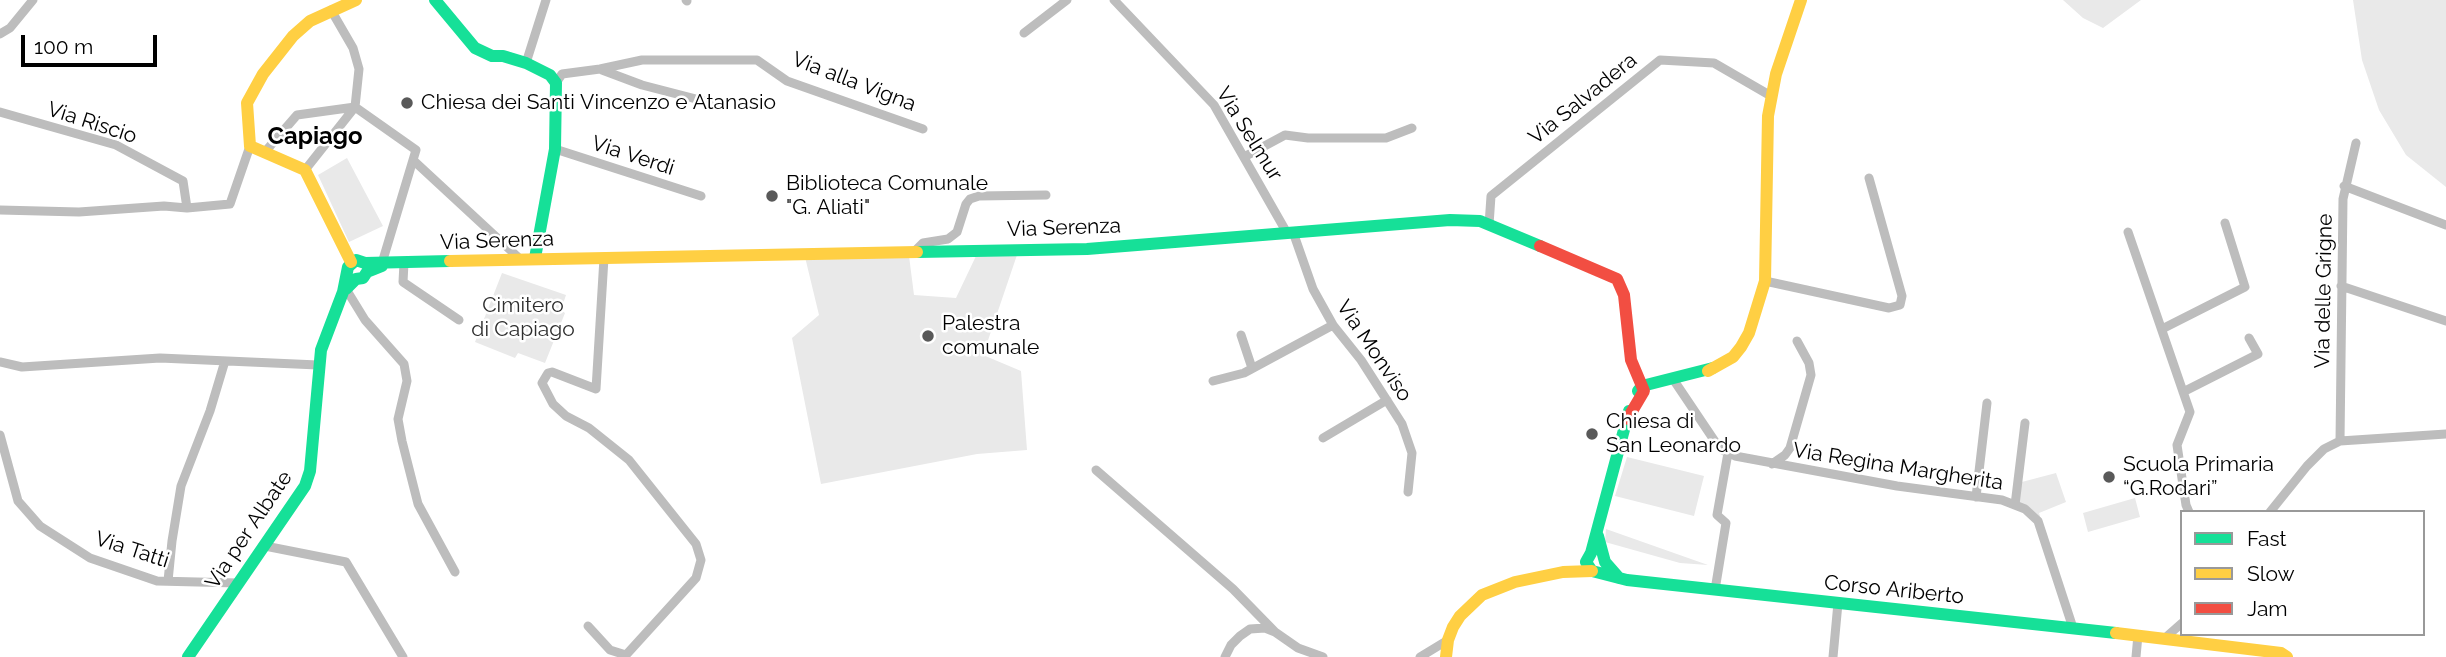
<!DOCTYPE html>
<meta charset="utf-8">
<style>
body{margin:0}
#map{position:relative;width:2446px;height:657px;overflow:hidden;background:#fff;font-family:Raleway,sans-serif}
canvas{display:block}
.legend{position:absolute;left:2180px;top:510px;width:245px;height:126px;box-sizing:border-box;background:#fff;border:2px solid #999;margin:0;padding:9px 12px;list-style:none;font-size:21px;color:#000}
.legend li{display:flex;align-items:center;gap:14px;height:35px}
.legend b{width:35px;border:2px solid #999}
.scale{position:absolute;left:21px;top:35px;width:136px;height:32px;box-sizing:border-box;border:4px solid #000;border-top:0;padding-left:9px;font-size:21px;line-height:24px;white-space:nowrap;color:#000;-webkit-text-stroke:5px #fff;paint-order:stroke}
</style>
<div id="map">
<canvas width="2446" height="657"></canvas>
<ul class="legend">
<li><b style="height:9px;background:#16e098"></b>Fast</li>
<li><b style="height:9px;background:#ffcf43"></b>Slow</li>
<li><b style="height:9px;background:#f24e42"></b>Jam</li>
</ul>
<div class="scale">100 m</div>
</div>
<script>
const ctx = document.querySelector('canvas').getContext('2d');
ctx.lineJoin = 'round';
function paint(path, color) { ctx.fillStyle = color; ctx.fill(path, 'evenodd'); }
const toPath = rows => new Path2D(rows.map(r => 'M' + r).join(''));
function strokePath(path, color, width, dash) { ctx.strokeStyle = color; ctx.lineWidth = width; ctx.lineCap = dash ? 'butt' : 'round'; ctx.setLineDash(dash || []); ctx.stroke(path); }
function write(font, color, halo, rows, align = 'center') {
  ctx.font = font + ' Raleway,sans-serif'; ctx.lineWidth = 5; ctx.setLineDash([]); ctx.textBaseline = 'middle'; ctx.strokeStyle = halo; ctx.fillStyle = color; for (const [text, x, y, turn = 0] of rows) {
    ctx.save(); ctx.translate(x, y); ctx.rotate((+turn || 0) * Math.PI / 180); ctx.textAlign = isNaN(turn) ? turn : align; if (halo) ctx.strokeText(text, 0, 0); ctx.fillText(text, 0, 0); ctx.restore();
  }
}
const green = toPath([
 [2063,0,2141,0,2103,28,2083,18],
 [2353,0,2446,0,2446,187,2406,155,2379,110,2362,60],
 [347,158,383,226,349,242,318,175],
 [1017,255,983,355,1021,371,1027,450,977,454,821,484,792,338,819,315,805,257,909,256,914,295,956,298,976,256],
 [502,273,566,295,561,310,565,313,545,363,518,353,515,358,475,342],
 [1627,457,1704,476,1694,516,1615,496],
 [2056,473,2066,502,2039,513,2041,519,2015,505,2018,483],
 [2135,498,2140,517,2088,532,2083,513],
 [1606,529,1708,565,1680,563,1605,542]
]);
const street = toPath([
 [686,0,687,1],
 [1114,0,1214,105,1287,233],
 [1024,33,1067,0],
 [0,34,10,28,33,0],
 [526,63,546,0],
 [602,70,642,85,723,106],
 [556,83,562,74,600,69,642,60,757,60,787,81,923,129],
 [0,112,116,145,183,181,187,208],
 [555,149,701,196],
 [264,153,297,115,355,107,416,150,382,263],
 [1244,157,1285,135,1308,138,1386,138,1412,128],
 [413,160,520,259],
 [305,170,355,107,359,69,353,48,331,10],
 [2344,186,2446,225],
 [0,210,79,212,164,206,187,208,230,204,250,146],
 [1489,225,1491,196,1660,60,1714,63,1771,96],
 [1293,232,1313,289,1333,325,1361,360,1402,424,1412,453,1408,492],
 [2128,232,2190,412,2177,445,2186,505,2189,512],
 [914,252,923,243,948,239,957,232,966,204,970,199,979,196,1046,195],
 [404,263,403,282,459,320],
 [1765,281,1889,308,1900,305,1902,296,1869,178],
 [2341,286,2446,321],
 [346,289,365,320,404,364,407,381,398,419,402,441,418,504,455,572],
 [2162,329,2245,287,2225,223],
 [1241,335,1252,368],
 [0,362,22,367,160,358,318,365],
 [1673,379,1716,443,1724,451,1735,456,1897,486,2002,500,2025,509,2038,521,2073,628],
 [1213,381,1244,373,1333,325],
 [2183,392,2258,354,2249,338],
 [0,435,18,501,40,526,90,558,157,581,238,583],
 [1323,438,1387,400],
 [2340,441,2343,199,2356,143],
 [1772,464,1785,455,1790,448,1811,375,1809,363,1797,341],
 [1096,470,1233,589,1275,632],
 [1976,497,1987,403],
 [2015,505,2025,423],
 [2270,512,2307,466,2324,449,2340,441,2446,434],
 [265,546,346,562,403,657],
 [168,581,172,541,181,486,210,411,225,361],
 [1715,590,1726,523,1717,515,1728,453],
 [588,626,610,650,626,655,696,578,701,560,696,544,629,460,589,428,566,416,553,404,542,383,548,373,552,372,596,389,604,258],
 [2165,638,2182,623],
 [1225,657,1231,645,1240,636,1250,629,1265,628,1275,632,1298,648,1323,657],
 [1420,657,1448,640],
 [1833,657,1838,603],
 [2136,657,2138,635]
]);
const fast = toPath([
 [435,0,475,48,492,56,503,56,526,63,550,75,556,83,555,149,535,258],
 [917,252,1087,249,1450,220,1480,221,1540,246],
 [346,289,356,279,363,278,367,272,382,266],
 [1638,391,1642,386,1713,368],
 [1629,411,1591,553,1586,562,1592,571,1627,580,2116,633],
 [1598,536,1605,562,1619,578],
 [188,657,305,486,310,471,321,350,343,292,348,267,356,260,365,263,450,261]
]);
const slow = toPath([
 [450,261,917,252],
 [351,262,305,170,250,146,247,103,263,74,293,36,310,21,356,0],
 [1708,371,1733,357,1741,347,1749,333,1765,281,1768,116,1776,74,1801,0],
 [2116,633,2281,653,2287,657],
 [1446,657,1448,640,1453,627,1460,616,1482,595,1515,582,1563,572,1592,571]
]);
const jam = toPath([
 [1540,246,1617,279,1624,295,1631,360,1644,391,1631,413,1630,420]
]);
const markers = [
 [407,103,7,"#595959"],
 [772,196,7,"#595959"],
 [928,336,7,"#595959"],
 [1592,434,7,"#595959"],
 [2109,477,7,"#595959"]
];
const streetNames = [
 ["Via alla Vigna",854,82,21],
 ["Via Salvadera",1583,99,-39],
 ["Via Riscio",92,123,18],
 ["Via Selmur",1249,134,58],
 ["Via Verdi",633,156,18],
 ["Via Serenza",1064,228,-2],
 ["Via Serenza",497,241,-2],
 ["Via delle Grigne",2324,291,-89],
 ["Via Monviso",1374,351,56],
 ["Via Regina Margherita",1898,467,9],
 ["Via per Albate",249,530,-56],
 ["Via Tatti",132,550,18],
 ["Corso Ariberto",1894,590,6]
];
const poiNames = [
 ["Chiesa dei Santi Vincenzo e Atanasio",421,103],
 ["Biblioteca Comunale",786,184],
 ["\"G. Aliati\"",786,208],
 ["Palestra",942,324],
 ["comunale",942,348],
 ["Chiesa di",1606,422],
 ["San Leonardo",1606,446],
 ["Scuola Primaria",2123,465],
 ["“G.Rodari”",2123,489]
];
const parkNames = [
 ["Cimitero",523,306],
 ["di Capiago",523,330]
];
const quarterNames = [
 ["Capiago",315,137]
];
paint(green, '#e9e9e9');
strokePath(street, '#bdbdbd', 9);
strokePath(fast, '#16e098', 12);
strokePath(slow, '#ffcf43', 12);
strokePath(jam, '#f24e42', 12);
for (const [x, y, r, color] of markers) { const dot = new Path2D(); dot.arc(x, y, r, 0, 2 * Math.PI); ctx.fillStyle = color; ctx.fill(dot); strokePath(dot, '#fff', 2.5); }
write('21px', '#000', '#fff', streetNames);
write('21px', '#000', '#fff', poiNames, 'left');
write('21px', '#2e2e2e', '#fff', parkNames);
write('bold 24px', '#000', '#fff', quarterNames);
</script>
